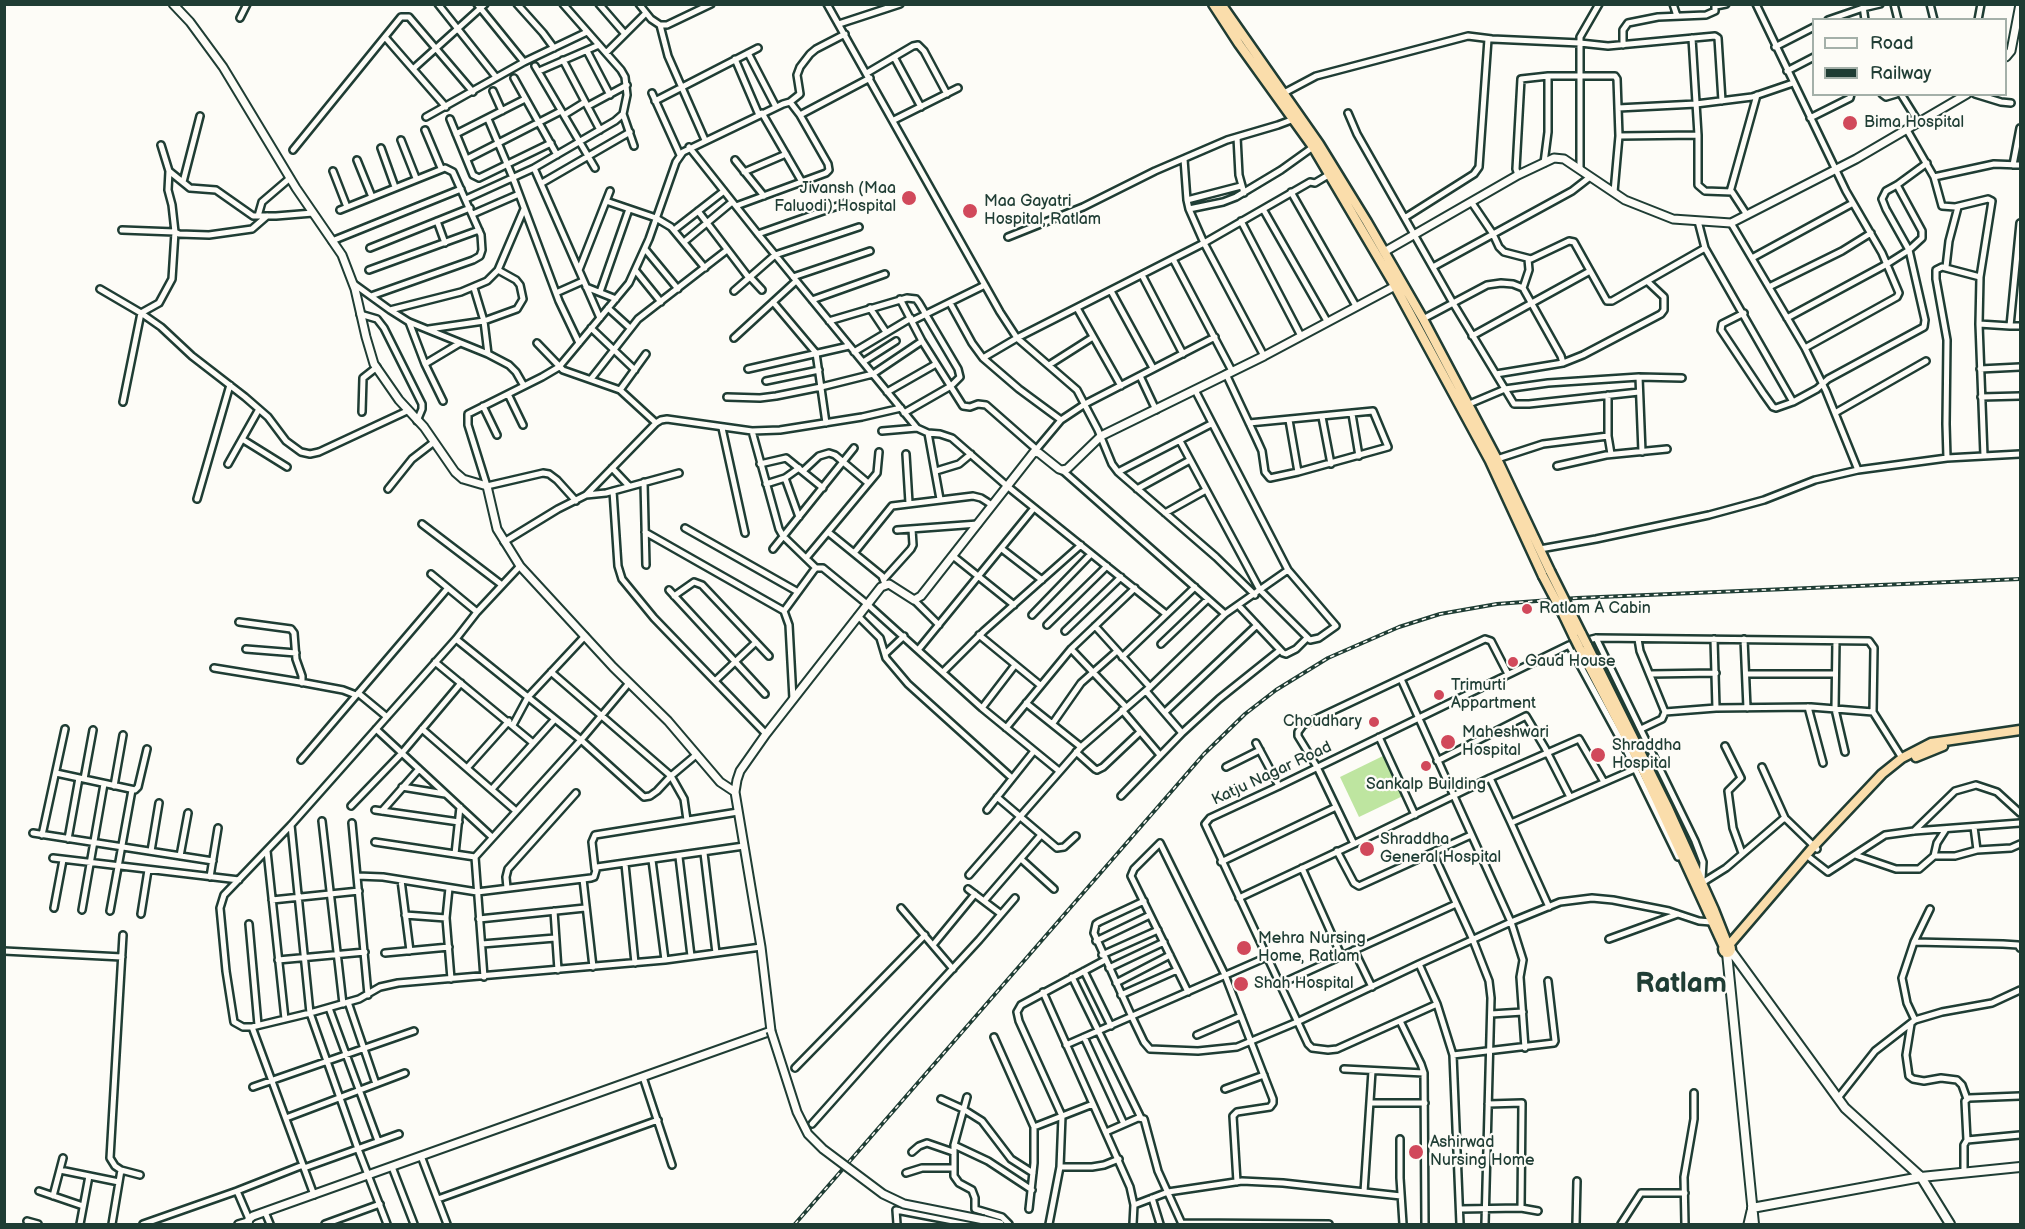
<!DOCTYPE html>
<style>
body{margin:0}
#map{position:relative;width:2025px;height:1229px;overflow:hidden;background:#fdfcf7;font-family:"Balsamiq Sans",sans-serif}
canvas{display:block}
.frame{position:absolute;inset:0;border:6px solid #1f3d34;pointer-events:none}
.legend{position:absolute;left:1812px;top:18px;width:195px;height:78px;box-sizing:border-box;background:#fdfcf7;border:2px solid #a4b0a9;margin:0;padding:8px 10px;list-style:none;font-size:18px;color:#1f3d34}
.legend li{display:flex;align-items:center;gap:12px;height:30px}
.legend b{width:30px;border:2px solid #a4b0a9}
</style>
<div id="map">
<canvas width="2025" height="1229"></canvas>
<div class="frame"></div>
<ul class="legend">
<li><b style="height:8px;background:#fdfcf7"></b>Road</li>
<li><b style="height:8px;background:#1f3d34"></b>Railway</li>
</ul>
</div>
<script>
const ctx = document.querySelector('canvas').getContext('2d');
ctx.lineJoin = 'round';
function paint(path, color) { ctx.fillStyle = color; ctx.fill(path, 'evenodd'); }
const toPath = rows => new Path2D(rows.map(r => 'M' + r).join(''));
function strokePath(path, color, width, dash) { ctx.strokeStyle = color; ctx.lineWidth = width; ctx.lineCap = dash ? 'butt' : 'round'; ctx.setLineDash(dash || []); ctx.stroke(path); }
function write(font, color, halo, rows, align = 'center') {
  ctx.font = font + ' "Balsamiq Sans",sans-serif'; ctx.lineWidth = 4.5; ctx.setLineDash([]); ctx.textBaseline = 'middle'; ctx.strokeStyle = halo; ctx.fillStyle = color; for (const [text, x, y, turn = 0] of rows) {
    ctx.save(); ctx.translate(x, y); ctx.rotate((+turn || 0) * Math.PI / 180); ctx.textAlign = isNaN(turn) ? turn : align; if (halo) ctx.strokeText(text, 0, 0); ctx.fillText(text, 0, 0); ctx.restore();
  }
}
const green = toPath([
 [1387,754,1407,794,1359,817,1340,777]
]);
const minor = toPath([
 [438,4,496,77],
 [477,4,524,62],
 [517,4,543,33,554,48],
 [599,4,625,34],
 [639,4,651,19,660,25,667,25,711,4],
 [827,4,1000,312,1017,338,1077,390,1098,430,1112,464,1118,472,1216,557,1255,595],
 [1673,4,1677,16],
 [1756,4,1846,191,1882,253,1899,293,1897,297,1805,348],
 [1894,4,1898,20],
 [1930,4,1934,20],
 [1716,6,1726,4],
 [1863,6,1865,20],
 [240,18,247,4],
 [1828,20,1863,8,1880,4],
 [1978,20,1981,4],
 [839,24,900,4],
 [660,25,668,56,705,140],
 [385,37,446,107],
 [1692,38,1698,135,1698,185,1705,191,1732,192,1747,215],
 [1623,45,1623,30,1628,23,1658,17,1706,15,1715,11,1715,4],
 [1775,47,1814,27],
 [587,51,610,95],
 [606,53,646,13],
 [748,53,776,107],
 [894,57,921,107],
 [735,59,759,115],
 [563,60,600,130],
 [535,66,595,168],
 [413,69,485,4],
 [539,71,599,45],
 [1787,71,1814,57],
 [867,73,913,46,918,45,924,51,947,94],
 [514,78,557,155],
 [493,91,502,111],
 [652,93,680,155],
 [1284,93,1316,76,1468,36,1492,39,1580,43,1608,46,1715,36,1718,38,1722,101],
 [1882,94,1886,97,1896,94],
 [1901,94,1919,123],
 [1975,94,2001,102,2011,103],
 [655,101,758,48],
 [790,102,800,94,797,75,800,67,810,54,816,49,845,34],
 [588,106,627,85],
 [1618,108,1696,104,1752,97,1793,83],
 [762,113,802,182],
 [1348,113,1357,134,1453,303,1514,404,1529,404,1639,392],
 [623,114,634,146],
 [564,115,585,102],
 [800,115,870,78],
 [426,117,524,62,587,32],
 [1810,118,1850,98,1851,94],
 [450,119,473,175,479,178,551,143],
 [488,119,513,178,559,301,579,343],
 [894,120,958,88],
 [425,130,441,168],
 [1907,130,1934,177,1942,206,1955,207,1988,199,1992,201,1980,277,1979,324],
 [456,134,525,99],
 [1619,136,1698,135],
 [1237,137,1239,175,1244,193],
 [401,140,416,178],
 [161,145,169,171,190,188,216,190,253,216,276,216,313,213],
 [689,147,758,234,917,428,928,433,940,434,952,438,1007,486,1166,614],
 [381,148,395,187],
 [293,150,401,17,409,17,473,92],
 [467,159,561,111],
 [1184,159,1187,200,1189,209,1204,243,1264,356],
 [357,160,372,197],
 [735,160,764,196],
 [1544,163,1548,132,1548,76],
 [2013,165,2020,128],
 [534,168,600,318],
 [1580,169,1580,37,1599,4],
 [169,171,168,190,172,205,175,232,179,234,209,235,252,229,267,216],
 [333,171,347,207],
 [744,172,786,154],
 [1518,175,1516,169,1521,79,1548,76,1615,76,1617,79,1619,136,1614,192],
 [1934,177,1994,164,2020,165],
 [183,182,200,116],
 [542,183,630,132],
 [1291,192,1356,306],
 [1730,192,1757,95],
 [466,199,534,168,615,121,623,114,627,95,625,77,621,70,563,4],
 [1187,200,1241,186],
 [606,201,656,218,671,227,705,268],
 [1472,203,1493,234,1499,247,1504,252,1531,259,1569,241,1574,242,1607,301,1612,301,1705,248],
 [1189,209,1223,202,1236,197,1281,170,1313,147],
 [1263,209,1327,321],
 [340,210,445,168,453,172,481,235,482,250,480,256,473,260,371,296],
 [698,211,749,278],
 [473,214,519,194],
 [258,216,262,202,290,178],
 [1406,217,1474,174,1479,167,1488,39],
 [437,221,445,243],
 [1241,221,1301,336],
 [1698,221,1705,248,1793,402],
 [122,230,175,232,172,279,159,303,141,313,123,402],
 [674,230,724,191],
 [758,234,846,203],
 [1008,237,1083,207,1155,171,1227,140,1278,125,1294,119],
 [332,241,461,189],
 [684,242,732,202],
 [370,248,470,208],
 [645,249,678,289],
 [1752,258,1853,203],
 [1173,259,1232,371],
 [1433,267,1572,191,1590,177],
 [1946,267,1949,241,1958,207],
 [369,270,479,230],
 [579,270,610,191],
 [636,271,661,302],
 [1142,275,1183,354],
 [750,277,762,290],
 [793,277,870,251],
 [354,284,390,310,409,322,488,354,509,365,516,372,524,386],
 [586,287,616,299],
 [1769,287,1842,251,1871,233],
 [474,288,484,321,488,354],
 [1523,288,1529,270,1528,259],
 [100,289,141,313,161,327,192,356,245,397,268,417,286,441,301,452,310,454,319,452,407,411],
 [734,291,775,255,859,227],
 [1111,291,1153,368],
 [600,292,629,209],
 [556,293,583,281],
 [900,299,922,341,963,406,970,407,978,404,986,405,1036,449],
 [812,300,885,274],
 [773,302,816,353,826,423],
 [950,303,972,343,983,358,1019,389,1061,420],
 [608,308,630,328],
 [870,308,886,332],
 [1077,308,1121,386],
 [390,310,461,292,487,281,498,270,524,209],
 [1744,313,1722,324,1721,330,1763,393,1773,407,1776,408,1793,402,1817,389,1828,379,1924,327,1925,320,1909,250,1886,209,1882,199,1886,191,1897,185,1927,163],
 [360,314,377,319,384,328,422,404,422,409,417,421],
 [1787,318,1887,264,1909,250,1922,238,1922,231,1897,185],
 [1423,319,1487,285,1501,283,1513,284,1523,288,1561,356,1563,363],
 [829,321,907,298,916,299,919,303,958,369,960,377,951,386,904,413],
 [912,321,985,285],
 [409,322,425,364,443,401],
 [2010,326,2020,326],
 [591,328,635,370],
 [429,329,484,321,517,309,523,299,520,285,516,280,498,270],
 [1472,336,1590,271],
 [734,338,796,281],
 [537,343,563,370,620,390,656,423],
 [854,352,911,318],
 [983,358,1017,338,1204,243,1310,182,1315,183,1330,174],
 [863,362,896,341],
 [425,364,460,343],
 [1049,365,1093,337],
 [748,369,849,346],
 [1980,369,2020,367],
 [1226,374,1249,423,1257,440,1262,451,1265,472,1270,478,1298,472,1388,447,1373,411,1249,423],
 [1496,374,1563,363,1583,355,1661,314,1664,310,1664,297,1647,281],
 [1140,376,1156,410],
 [1639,377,1642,452],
 [591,379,638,319,727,250],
 [766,381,819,370],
 [620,390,646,354],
 [887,392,936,364],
 [508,394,523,425],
 [1608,395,1608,436,1611,454],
 [727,397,760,398,776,396,821,387,873,374,922,341],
 [1981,397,2020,396],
 [1467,405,1505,389,1548,383,1639,377,1682,378],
 [483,406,497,435],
 [362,412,363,378,377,367],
 [1835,413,1926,361],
 [1352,414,1359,456],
 [1322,417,1331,464],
 [1289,420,1298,472],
 [722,428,745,533],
 [752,431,779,529,783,536,816,568],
 [882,431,917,428],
 [928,433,940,499],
 [242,439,287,467],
 [1180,441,1260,590,1310,640,1319,638,1336,626,1288,570,1195,390],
 [1035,451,1061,420,1085,404,1215,337],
 [906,454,909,503],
 [1984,456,1979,324,2010,326,2020,223],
 [1947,458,1946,424,1947,340,1936,279,1936,270,1942,267,1980,277],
 [1497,459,1543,444,1608,436],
 [228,464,259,409],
 [760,464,786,458,823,488],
 [1557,466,1606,455,1667,449],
 [612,468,629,486],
 [1062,470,1225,614],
 [1858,470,1947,458,2020,454],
 [803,471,819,456,829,453,835,455,868,483],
 [936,471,959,464,971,454],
 [1118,472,1211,424],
 [785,478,799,517],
 [644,482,646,565],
 [766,484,785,478,799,468],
 [388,489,412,459,434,442],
 [1137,489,1190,460],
 [613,491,618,566,622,579,654,618,766,734],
 [586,495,606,493,679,473],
 [197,499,230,385],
 [576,501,557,480,549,474,543,473,487,486,468,425,468,414,542,377,559,367,629,283,649,239,676,162,683,152,783,104,790,102,800,115,828,164,829,170,826,173,736,206],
 [1165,513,1206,490],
 [422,524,502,585],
 [685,528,798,592],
 [897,530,978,524],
 [645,532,784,611,789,625,793,699],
 [828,532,882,576,885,584],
 [504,542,558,509,586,495,656,423,661,420,667,419,752,431,780,430,862,417,901,408],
 [773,549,854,448],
 [1002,549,1042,580],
 [1540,549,1596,539,1709,515,1764,500,1815,480,1858,470,1826,391,1805,348,1731,223],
 [854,553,892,506,973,496,981,498,992,505],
 [953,556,1014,605],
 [807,557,877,473,879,452],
 [520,566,477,612,456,639,291,825,224,895,220,908,226,971,234,1022,243,1027,252,1027,310,1013,359,999,380,987,398,983,665,960,761,947],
 [431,574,477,612],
 [884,579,911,549,913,545,912,529],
 [669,590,765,694],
 [674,596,694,582,702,585,769,656],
 [914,600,939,625],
 [1239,606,1283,653,1286,654,1296,649,1307,638],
 [784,611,814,570,816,568,823,568,867,604,982,708,1059,771],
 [1032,615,1091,554],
 [858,616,880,638,886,658,908,684,1012,778],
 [239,622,291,629,294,633,296,659,302,676,302,683],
 [1047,625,1107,566],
 [1095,626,1150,687],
 [1065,631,1121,577],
 [979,635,1040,685],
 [1596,638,1695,841,1703,862,1702,879],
 [456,639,581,740,644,797,650,796,657,791,671,776,696,755],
 [1638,639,1640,651,1665,712,1662,719,1641,729],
 [1714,639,1716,708,1811,707,1873,712],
 [1744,639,1747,708],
 [1836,641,1835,709,1845,752],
 [1161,644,1208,599],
 [1569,645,1624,746,1678,857],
 [246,649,296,653],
 [1071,649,1126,707],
 [918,650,1034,508],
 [885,654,904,636],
 [1122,657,1195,587],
 [435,662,533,743],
 [214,668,300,682,343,690,356,695],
 [551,672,671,776,684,799,687,820],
 [943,672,984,631,1081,545],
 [1508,674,1491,641,1485,639,1303,725,1298,732,1298,736,1317,767,1354,844,1490,778,1511,823],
 [1650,674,1716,673],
 [1747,674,1835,674],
 [1401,679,1511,922,1523,960,1520,977,1525,1048],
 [715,681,756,642],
 [1146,691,1182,733],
 [358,693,387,717],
 [1026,703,1081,747],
 [1808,707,1823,763],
 [982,708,1015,665],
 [1122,710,1160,755],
 [1165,712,1257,625],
 [1665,712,1716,708],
 [1053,723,1081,683,1117,651],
 [513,725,528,697,585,636],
 [1006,728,1071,649,1135,588],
 [376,729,492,837],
 [422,729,516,811],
 [1379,737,1415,815],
 [1256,743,1279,786],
 [1725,746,1741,778,1728,791,1733,828,1742,853],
 [1076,752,1095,769,1097,770,1103,767,1140,732],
 [301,760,447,589],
 [1437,761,1526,716,1545,748,1570,797],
 [1226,767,1260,750],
 [1762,767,1785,818],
 [467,768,509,721],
 [56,773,135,790,138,787,147,749],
 [1490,778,1579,739,1604,782],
 [84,779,93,730],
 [114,786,123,735],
 [402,787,445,794],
 [492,789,555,719],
 [1121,796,1182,733,1219,699,1279,651],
 [997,797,1057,848,1064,847,1076,836],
 [351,806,402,753,461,683],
 [375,810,459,822],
 [987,810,1034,751],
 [382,811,419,769],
 [322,821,343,1004],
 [352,823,368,995],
 [291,825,310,1013,358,1149,387,1224],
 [1974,827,1977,850],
 [1914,831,1955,791,1976,785,1997,792,2020,813],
 [33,833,213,861],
 [42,835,65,729],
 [68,839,79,778],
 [375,842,475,857],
 [151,851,159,803],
 [267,851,285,1019],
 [1337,851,1354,883,1359,886,1471,835],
 [704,853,716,953],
 [1433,853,1473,940,1489,981,1491,998,1485,1224],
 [455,854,460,807],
 [1855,855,1896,869,1919,869,1934,856,1955,856,1977,850,2011,848,2020,844],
 [180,856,188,813],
 [1934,856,1937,843,1946,829],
 [679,857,691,956],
 [53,858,239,880],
 [1810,858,1828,872,1885,835,1914,831,2020,823],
 [1021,859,1054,889],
 [652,860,665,960],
 [1221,862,1336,807],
 [625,864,635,963],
 [1302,868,1341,955],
 [595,869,592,842,595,835,738,812],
 [969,875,1081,747,1150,687,1225,614,1288,570],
 [357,876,383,877,477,892,591,878,594,877,597,867,744,846],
 [210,877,218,828],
 [583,879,593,967],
 [401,880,410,951],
 [1702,883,1726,868,1783,819,1786,819,1817,849],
 [449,888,446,918,451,979],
 [507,888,506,877,508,869,576,793],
 [968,889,1001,914],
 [1239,898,1354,844],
 [272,900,359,891],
 [984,901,1041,835],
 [1144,901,1099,922,1096,924,1094,933,1132,1017,1144,1042,1150,1049,1198,1051,1237,1047,1297,1022,1419,964],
 [1549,907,1511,823,1635,769],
 [54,908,63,860],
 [901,908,953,969],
 [82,910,104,784],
 [110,911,132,790],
 [554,911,558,970],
 [141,914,148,870],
 [405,915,446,918],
 [479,919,585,908],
 [1711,922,1699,921,1669,911,1613,900,1592,898,1560,902,1511,922,1419,964,1437,1004,1337,1049,1328,1050,1312,1048,1308,1044,1205,824,1210,818,1279,786,1569,645,1596,638,1869,641,1874,648,1873,712,1902,758],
 [249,924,258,1025],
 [123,935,110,1158,115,1166,121,1170,140,1175],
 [1609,939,1678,914],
 [1096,941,1150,915],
 [1914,942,2003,944,2018,945,2020,948],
 [482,944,555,938],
 [933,945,975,894],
 [1354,950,1372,987],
 [4,951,122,957],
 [385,953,449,947],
 [1102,955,1158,930],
 [278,960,365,952],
 [1109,968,1164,942],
 [1084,971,1111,1026],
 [484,977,475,857,581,740,629,683],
 [1072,977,1141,1118],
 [1116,983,1170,955],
 [1280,984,1456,904],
 [1043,992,1130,1187,1134,1205,1133,1224],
 [1188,992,1131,876,1134,869,1160,843,1225,975,1273,1099,1273,1103,1270,1107,1237,1112,1233,1116,1237,1182],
 [1121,995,1177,970],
 [348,1002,376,1084],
 [1437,1004,1453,1055,1460,1224],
 [329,1008,378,1141],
 [1491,1014,1523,1012],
 [1915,1020,1907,1003,1902,978,1914,942,1930,909],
 [1400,1021,1421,1064,1424,1073,1425,1224],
 [1911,1024,1906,1055,1909,1076,1913,1079,1924,1081,1941,1078,1957,1080,1962,1085,1967,1099],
 [252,1027,314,1195],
 [1197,1035,1241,1016],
 [994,1037,1034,1127,1034,1163,1029,1209],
 [1084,1037,1124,1124],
 [1066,1045,1267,957],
 [1453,1055,1554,1043,1555,1041,1548,981],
 [795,1068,925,935],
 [1344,1069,1424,1073],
 [643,1077,672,1165],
 [253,1087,414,1031],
 [1225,1089,1264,1075],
 [967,1097,954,1145,954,1176,959,1183,972,1190,975,1198,975,1209,1002,1217,1009,1224],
 [1838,1098,1875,1051,1915,1020,1942,1012,1992,1003,2020,990],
 [941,1099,963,1109,982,1121,1011,1159,1033,1173],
 [1370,1103,1425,1103],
 [1488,1104,1522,1103,1521,1208],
 [286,1118,405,1073],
 [812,1124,885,1042,979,940,1015,898],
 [1034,1127,1093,1104],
 [1106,1132,1138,1118,1144,1119,1158,1171,1182,1224],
 [1400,1139,1400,1178,1403,1224],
 [1967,1140,1965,1101,1969,1098,2020,1096],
 [954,1145,988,1161,1032,1190],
 [912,1152,919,1146,927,1143,953,1152],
 [421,1156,447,1224],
 [392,1167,414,1224],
 [1060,1167,1092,1167,1104,1165,1119,1159],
 [304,1168,399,1134],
 [60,1170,119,1182],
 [906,1173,922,1168,953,1168],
 [1964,1173,1964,1145,1967,1140,2020,1135],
 [39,1191,83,1206],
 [237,1191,249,1219],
 [1364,1192,1372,1071],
 [53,1196,63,1158],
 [1152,1198,1160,1224],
 [438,1199,658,1120],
 [1134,1205,1168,1192,1242,1181,1283,1183,1401,1196],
 [1460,1209,1521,1208,1538,1211],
 [265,1212,270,1224],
 [27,1221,38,1224],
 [1182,1223,1329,1224],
 [80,1224,89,1176],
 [112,1224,121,1170],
 [143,1224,237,1191,303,1165],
 [238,1224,248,1221],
 [325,1224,380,1204],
 [897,1224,896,1210,969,1224],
 [1049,1224,1060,1167,1062,1116,1019,1021,1017,1012,1021,1005,1105,960],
 [1576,1224,1577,1181],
 [1621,1224,1641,1193,1685,1193],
 [1685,1224,1684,1177,1694,1119,1694,1093]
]);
const tertiary = toPath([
 [173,4,190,22,223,67,296,188,342,255,355,289,366,337,374,364,399,400,424,427,455,472,463,479,487,486,497,529,520,566,613,667,668,721,720,782,735,792],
 [2006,57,2011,51,2020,4],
 [1384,252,1518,175,1554,158,1564,159,1625,200,1673,219,1731,223,1856,159,1967,94],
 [984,1220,1000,1224],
 [248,1224,249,1219,253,1216,771,1031,761,947,735,792,737,780,740,771,766,734,881,587,889,584,914,600,921,596,1034,452,1039,453,1059,469,1062,470,1067,469,1101,436,1264,356,1399,284],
 [1748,1224,1751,1211]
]);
const secondary = toPath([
 [1731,951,1845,1108,1921,1177,1950,1224],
 [1727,953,1754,1224],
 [1752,1208,1921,1177,2020,1167]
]);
const trunk = toPath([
 [1213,4,1239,44,1313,147,1395,286,1490,461,1543,576],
 [1221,4,1319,144,1367,222,1423,319,1497,459,1550,571],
 [1571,613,1582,635],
 [1564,616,1574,637],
 [1587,645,1667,806,1714,910,1727,943],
 [1579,647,1641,766,1724,947],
 [1916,757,1943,746],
 '1723 949a4 4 0 1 1 8 0a4 4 0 1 1-8 0Z',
 [1729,945,1814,846,1882,774,1902,758,1931,743,2020,730]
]);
const rail = toPath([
 [795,1224,1204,754,1245,714,1276,690,1328,658,1399,627,1440,614,1497,604,1577,598,2020,579]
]);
const tertiaryBridge = toPath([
 [771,1031,797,1112,808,1134,823,1149,883,1194,904,1204,984,1220]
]);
const trunkBridge = toPath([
 [1550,571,1571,613],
 [1543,576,1564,616],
 [1582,635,1587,645],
 [1574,637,1579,647]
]);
const markers = [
 [1850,123,8,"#d1495b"],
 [909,198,8,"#d1495b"],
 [970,211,8,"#d1495b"],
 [1527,609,6,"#d1495b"],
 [1513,662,6,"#d1495b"],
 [1439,695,6,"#d1495b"],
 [1374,722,6,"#d1495b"],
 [1448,742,8,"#d1495b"],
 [1598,755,8,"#d1495b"],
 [1426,766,6,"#d1495b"],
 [1367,849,8,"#d1495b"],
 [1244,948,8,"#d1495b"],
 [1241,984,8,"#d1495b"],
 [1416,1152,8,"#d1495b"]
];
const poiNames = [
 ["Bima Hospital",1864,123],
 ["Jivansh (Maa",896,189,"right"],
 ["Faluodi) Hospital",896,207,"right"],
 ["Maa Gayatri",984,202],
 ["Hospital, Ratlam",984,220],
 ["Ratlam A Cabin",1539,609],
 ["Gaud House",1525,662],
 ["Trimurti",1451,686],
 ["Appartment",1451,704],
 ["Choudhary",1362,722,"right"],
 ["Maheshwari",1462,733],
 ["Hospital",1462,751],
 ["Shraddha",1612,746],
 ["Hospital",1612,764],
 ["Sankalp Building",1426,785,"center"],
 ["Shraddha",1380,840],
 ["General Hospital",1380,858],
 ["Mehra Nursing",1258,939],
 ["Home, Ratlam",1258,957],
 ["Shah Hospital",1254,984],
 ["Ashirwad",1430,1143],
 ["Nursing Home",1430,1161]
];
const streetNames = [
 ["Katju Nagar Road",1272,774,-25]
];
const townNames = [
 ["Ratlam",1681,985]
];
paint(green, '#bee5a0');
strokePath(minor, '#1f3d34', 10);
strokePath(tertiary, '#1f3d34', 11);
strokePath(secondary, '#1f3d34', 12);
strokePath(trunk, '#1f3d34', 13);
strokePath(minor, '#fdfcf7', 5);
strokePath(tertiary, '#fdfcf7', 7);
strokePath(secondary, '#fdfcf7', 8);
strokePath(trunk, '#faddab', 8);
strokePath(rail, '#1f3d34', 4);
strokePath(rail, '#fdfcf7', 1.5, [4.5]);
strokePath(tertiaryBridge, '#1f3d34', 11, []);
strokePath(trunkBridge, '#1f3d34', 13, []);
strokePath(tertiaryBridge, '#fdfcf7', 7);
strokePath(trunkBridge, '#faddab', 8);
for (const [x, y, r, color] of markers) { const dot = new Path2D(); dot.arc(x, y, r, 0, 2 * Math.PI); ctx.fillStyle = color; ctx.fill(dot); strokePath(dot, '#fdfcf7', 2); }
write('16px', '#1f3d34', '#fdfcf7', poiNames, 'left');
write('16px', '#1f3d34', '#fdfcf7', streetNames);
write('bold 28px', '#1f3d34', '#fdfcf7', townNames);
</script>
